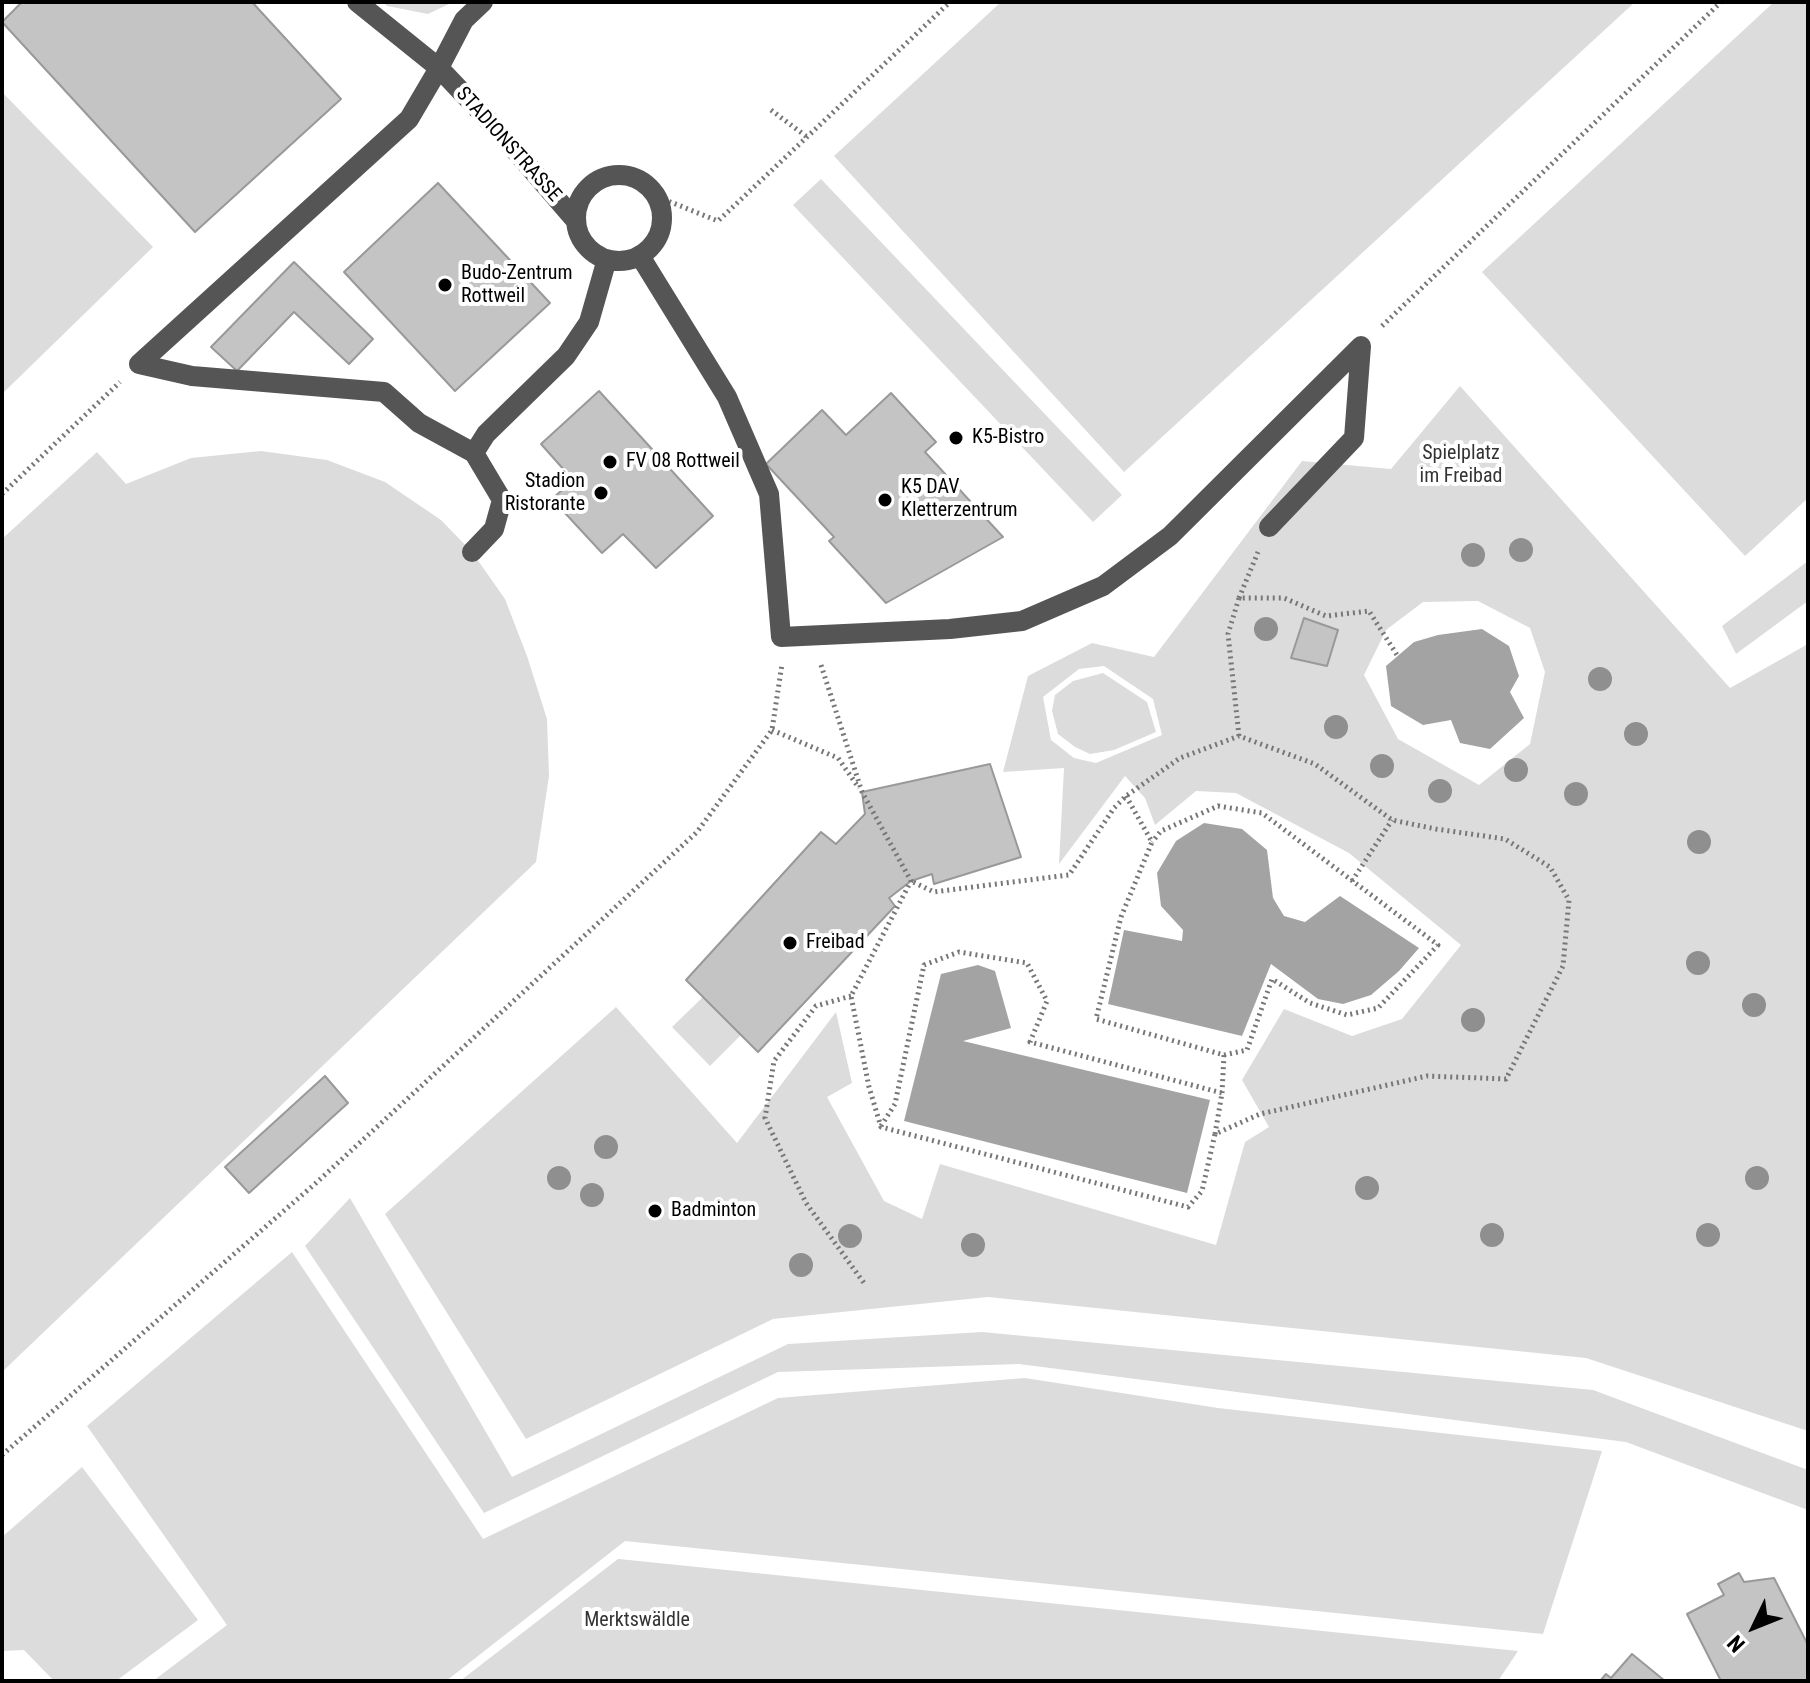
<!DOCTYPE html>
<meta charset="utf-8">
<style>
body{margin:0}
#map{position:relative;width:1810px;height:1683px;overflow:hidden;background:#fff;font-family:"Roboto Condensed",sans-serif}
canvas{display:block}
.frame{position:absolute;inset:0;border:4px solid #000;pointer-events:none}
.north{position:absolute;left:1714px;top:1587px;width:80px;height:80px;-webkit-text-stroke:6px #fff;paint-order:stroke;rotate:227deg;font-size:22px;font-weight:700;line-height:32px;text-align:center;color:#000}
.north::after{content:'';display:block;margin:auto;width:28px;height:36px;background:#000;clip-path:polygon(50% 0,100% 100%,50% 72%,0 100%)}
</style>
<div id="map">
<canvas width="1810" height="1683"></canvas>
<div class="frame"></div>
<div class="north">N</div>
</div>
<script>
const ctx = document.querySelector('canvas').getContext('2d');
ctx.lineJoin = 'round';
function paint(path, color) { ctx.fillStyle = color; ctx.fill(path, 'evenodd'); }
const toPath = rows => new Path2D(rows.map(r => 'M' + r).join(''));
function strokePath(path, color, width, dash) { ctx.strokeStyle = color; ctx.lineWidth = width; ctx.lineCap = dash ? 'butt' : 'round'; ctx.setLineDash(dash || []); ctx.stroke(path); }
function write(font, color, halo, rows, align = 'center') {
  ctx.font = font + ' "Roboto Condensed",sans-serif'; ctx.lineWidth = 8; ctx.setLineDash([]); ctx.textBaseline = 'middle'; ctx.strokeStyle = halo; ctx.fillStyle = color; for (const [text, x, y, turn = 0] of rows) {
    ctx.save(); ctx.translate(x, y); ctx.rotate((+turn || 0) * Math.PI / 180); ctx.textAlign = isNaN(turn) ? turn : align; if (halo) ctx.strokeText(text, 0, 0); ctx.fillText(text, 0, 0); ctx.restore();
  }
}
const green = toPath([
 [383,2,453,2,428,14,387,6],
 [1001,2,1635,2,1124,472,834,156],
 [1774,2,1808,2,1808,498,1745,556,1482,272],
 [2,92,153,247,2,394],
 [821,179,1122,495,1093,522,793,205],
 [1460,386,1730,688,1808,644,1808,1431,1586,1358,988,1297,773,1319,526,1439,385,1214,616,1007,737,1143,836,1012,852,1083,827,1097,884,1201,922,1219,940,1164,1216,1245,1245,1142,1269,1127,1242,1080,1284,1009,1352,1036,1402,1019,1461,945,1349,853,1236,793,1196,791,1155,825,1145,798,1125,776,1059,864,1064,768,1003,772,1028,676,1092,643,1154,657,1302,461,1391,469],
 [1478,601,1530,628,1545,672,1530,744,1479,785,1398,739,1364,675,1386,630,1423,602],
 [1104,666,1153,699,1162,735,1096,763,1074,758,1051,740,1043,697,1079,669],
 [261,451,327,460,385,482,441,520,472,552,505,599,527,656,547,719,549,776,536,862,2,1372,2,539,97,452,126,484,191,458],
 [1808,561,1808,601,1736,654,1722,626],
 [1103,673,1147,702,1156,732,1114,750,1090,754,1075,747,1058,734,1052,711,1055,695,1073,681],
 [704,996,742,1034,710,1066,672,1027],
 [350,1198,512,1477,788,1344,982,1332,1593,1390,1808,1470,1808,1510,1626,1442,1019,1364,778,1372,484,1513,305,1246],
 [292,1252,483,1539,778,1398,1025,1378,1218,1408,1602,1451,1543,1634,625,1541,446,1681,153,1681,227,1625,87,1426],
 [82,1467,198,1620,116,1681,54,1681,24,1650,2,1651,2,1537],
 [618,1559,619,1559,1518,1651,1498,1681,460,1681]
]);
const water = toPath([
 [1482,629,1509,646,1519,676,1510,692,1524,718,1490,749,1460,743,1451,720,1423,725,1391,706,1386,666,1414,642,1438,635],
 [1204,823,1242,829,1267,850,1273,898,1284,916,1305,922,1340,896,1419,948,1399,971,1371,995,1343,1004,1318,999,1271,964,1242,1036,1108,1004,1124,930,1182,941,1183,930,1161,906,1157,873,1176,841],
 [978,965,995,971,1011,1028,963,1041,1210,1100,1187,1193,904,1121,941,974]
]);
const building = toPath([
 [22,2,252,2,341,99,195,232,2,22,22,2],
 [438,183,550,303,455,391,344,272,438,183],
 [294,262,373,339,349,364,294,312,237,371,211,347,294,262],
 [599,391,713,516,656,568,623,534,602,553,552,499,573,480,541,444,599,391],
 [891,393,936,442,925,452,1003,537,886,603,829,541,834,537,766,464,822,410,846,435,891,393],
 [1304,618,1338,630,1327,666,1291,658,1304,618],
 [990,764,1021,857,934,884,932,874,911,881,889,898,895,906,758,1052,686,980,821,832,836,844,865,814,862,792,990,764],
 [325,1076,348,1103,249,1193,225,1167,325,1076],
 [1739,1573,1744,1582,1774,1578,1808,1645,1808,1681,1721,1681,1687,1614,1724,1595,1718,1584,1739,1573],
 [1632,1654,1665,1681,1600,1681,1606,1674,1611,1678,1632,1654]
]);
const path = toPath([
 [771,110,807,137],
 [658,197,718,221,950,2],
 [1382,326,1721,2],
 [2,494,120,382],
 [1239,598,1258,552],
 [821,665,862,792,911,881,851,996,869,1087,881,1127,1188,1207,1202,1191,1215,1134,1260,1114,1427,1076,1506,1079,1563,966,1569,900,1550,867,1505,839,1436,829,1392,820,1315,764,1239,736,1180,758,1126,796,1114,808,1069,875,934,892,911,881],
 [772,730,838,758,859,788],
 [1239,736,1228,634,1239,598,1284,598,1326,616,1369,611,1397,655],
 [1126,796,1152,842,1121,917,1096,1019,1224,1055,1247,1050,1272,979,1310,1003,1347,1015,1378,1008,1438,945,1262,813,1218,806,1161,831,1152,842],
 [1352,881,1392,820],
 [851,996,816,1006,774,1061,765,1118,806,1203,864,1283],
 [1222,1093,1224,1055],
 [881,1126,895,1104,924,965,959,952,1027,963,1047,1001,1030,1042,1222,1093,1215,1134],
 [2,1455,316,1183,697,832,772,730,782,664]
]);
const minor = toPath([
 [483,2,464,20,439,68,493,125,576,221],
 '576 218a43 43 0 1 1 86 0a43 43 0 1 1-86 0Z',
 [640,256,727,397,769,494,781,637,950,629,1022,621,1103,586,1170,536,1361,346,1354,438,1269,527],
 [139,364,409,119,439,68,357,2],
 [139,364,192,376,384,392,419,423,474,453,502,500,494,529,472,552],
 [474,453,486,434,566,356,589,322,607,259]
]);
const trees = [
 [1521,550],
 [1473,555],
 [1266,629],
 [1600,679],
 [1336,727],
 [1636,734],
 [1382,766],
 [1516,770],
 [1440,791],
 [1576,794],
 [1699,842],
 [1698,963],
 [1754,1005],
 [1473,1020],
 [606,1147],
 [559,1178],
 [1757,1178],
 [1367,1188],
 [592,1195],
 [1492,1235],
 [1708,1235],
 [850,1236],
 [973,1245],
 [801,1265]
];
const markers = [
 [445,285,8,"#000"],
 [956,438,8,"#000"],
 [610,462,8,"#000"],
 [601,493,8,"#000"],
 [885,500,8,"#000"],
 [790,943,8,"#000"],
 [655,1211,8,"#000"]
];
const streetNames = [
 ["STADIONSTRASSE",508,145,48]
];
const poiNames = [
 ["Budo-Zentrum",461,274],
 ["Rottweil",461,297],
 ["K5-Bistro",972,438],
 ["FV 08 Rottweil",626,462],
 ["Stadion",585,482,"right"],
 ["Ristorante",585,505,"right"],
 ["K5 DAV",901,488],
 ["Kletterzentrum",901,511],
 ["Freibad",806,943],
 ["Badminton",671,1211]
];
const parkNames = [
 ["Spielplatz",1461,454],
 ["im Freibad",1461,477],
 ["Merktswäldle",637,1621]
];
paint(green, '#dcdcdc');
paint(water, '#a3a3a3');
paint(building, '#c4c4c4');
strokePath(building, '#999', 2);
strokePath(path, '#777', 5, [2, 4]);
strokePath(minor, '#555', 20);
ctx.fillStyle = '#8f8f8f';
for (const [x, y] of trees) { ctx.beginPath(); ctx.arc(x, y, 12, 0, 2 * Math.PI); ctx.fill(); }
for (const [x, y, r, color] of markers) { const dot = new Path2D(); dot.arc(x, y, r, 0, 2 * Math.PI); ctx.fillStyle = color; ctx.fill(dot); strokePath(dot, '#fff', 3); }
write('20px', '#000', '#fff', streetNames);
write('20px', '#000', '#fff', poiNames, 'left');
write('20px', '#333', '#fff', parkNames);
</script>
